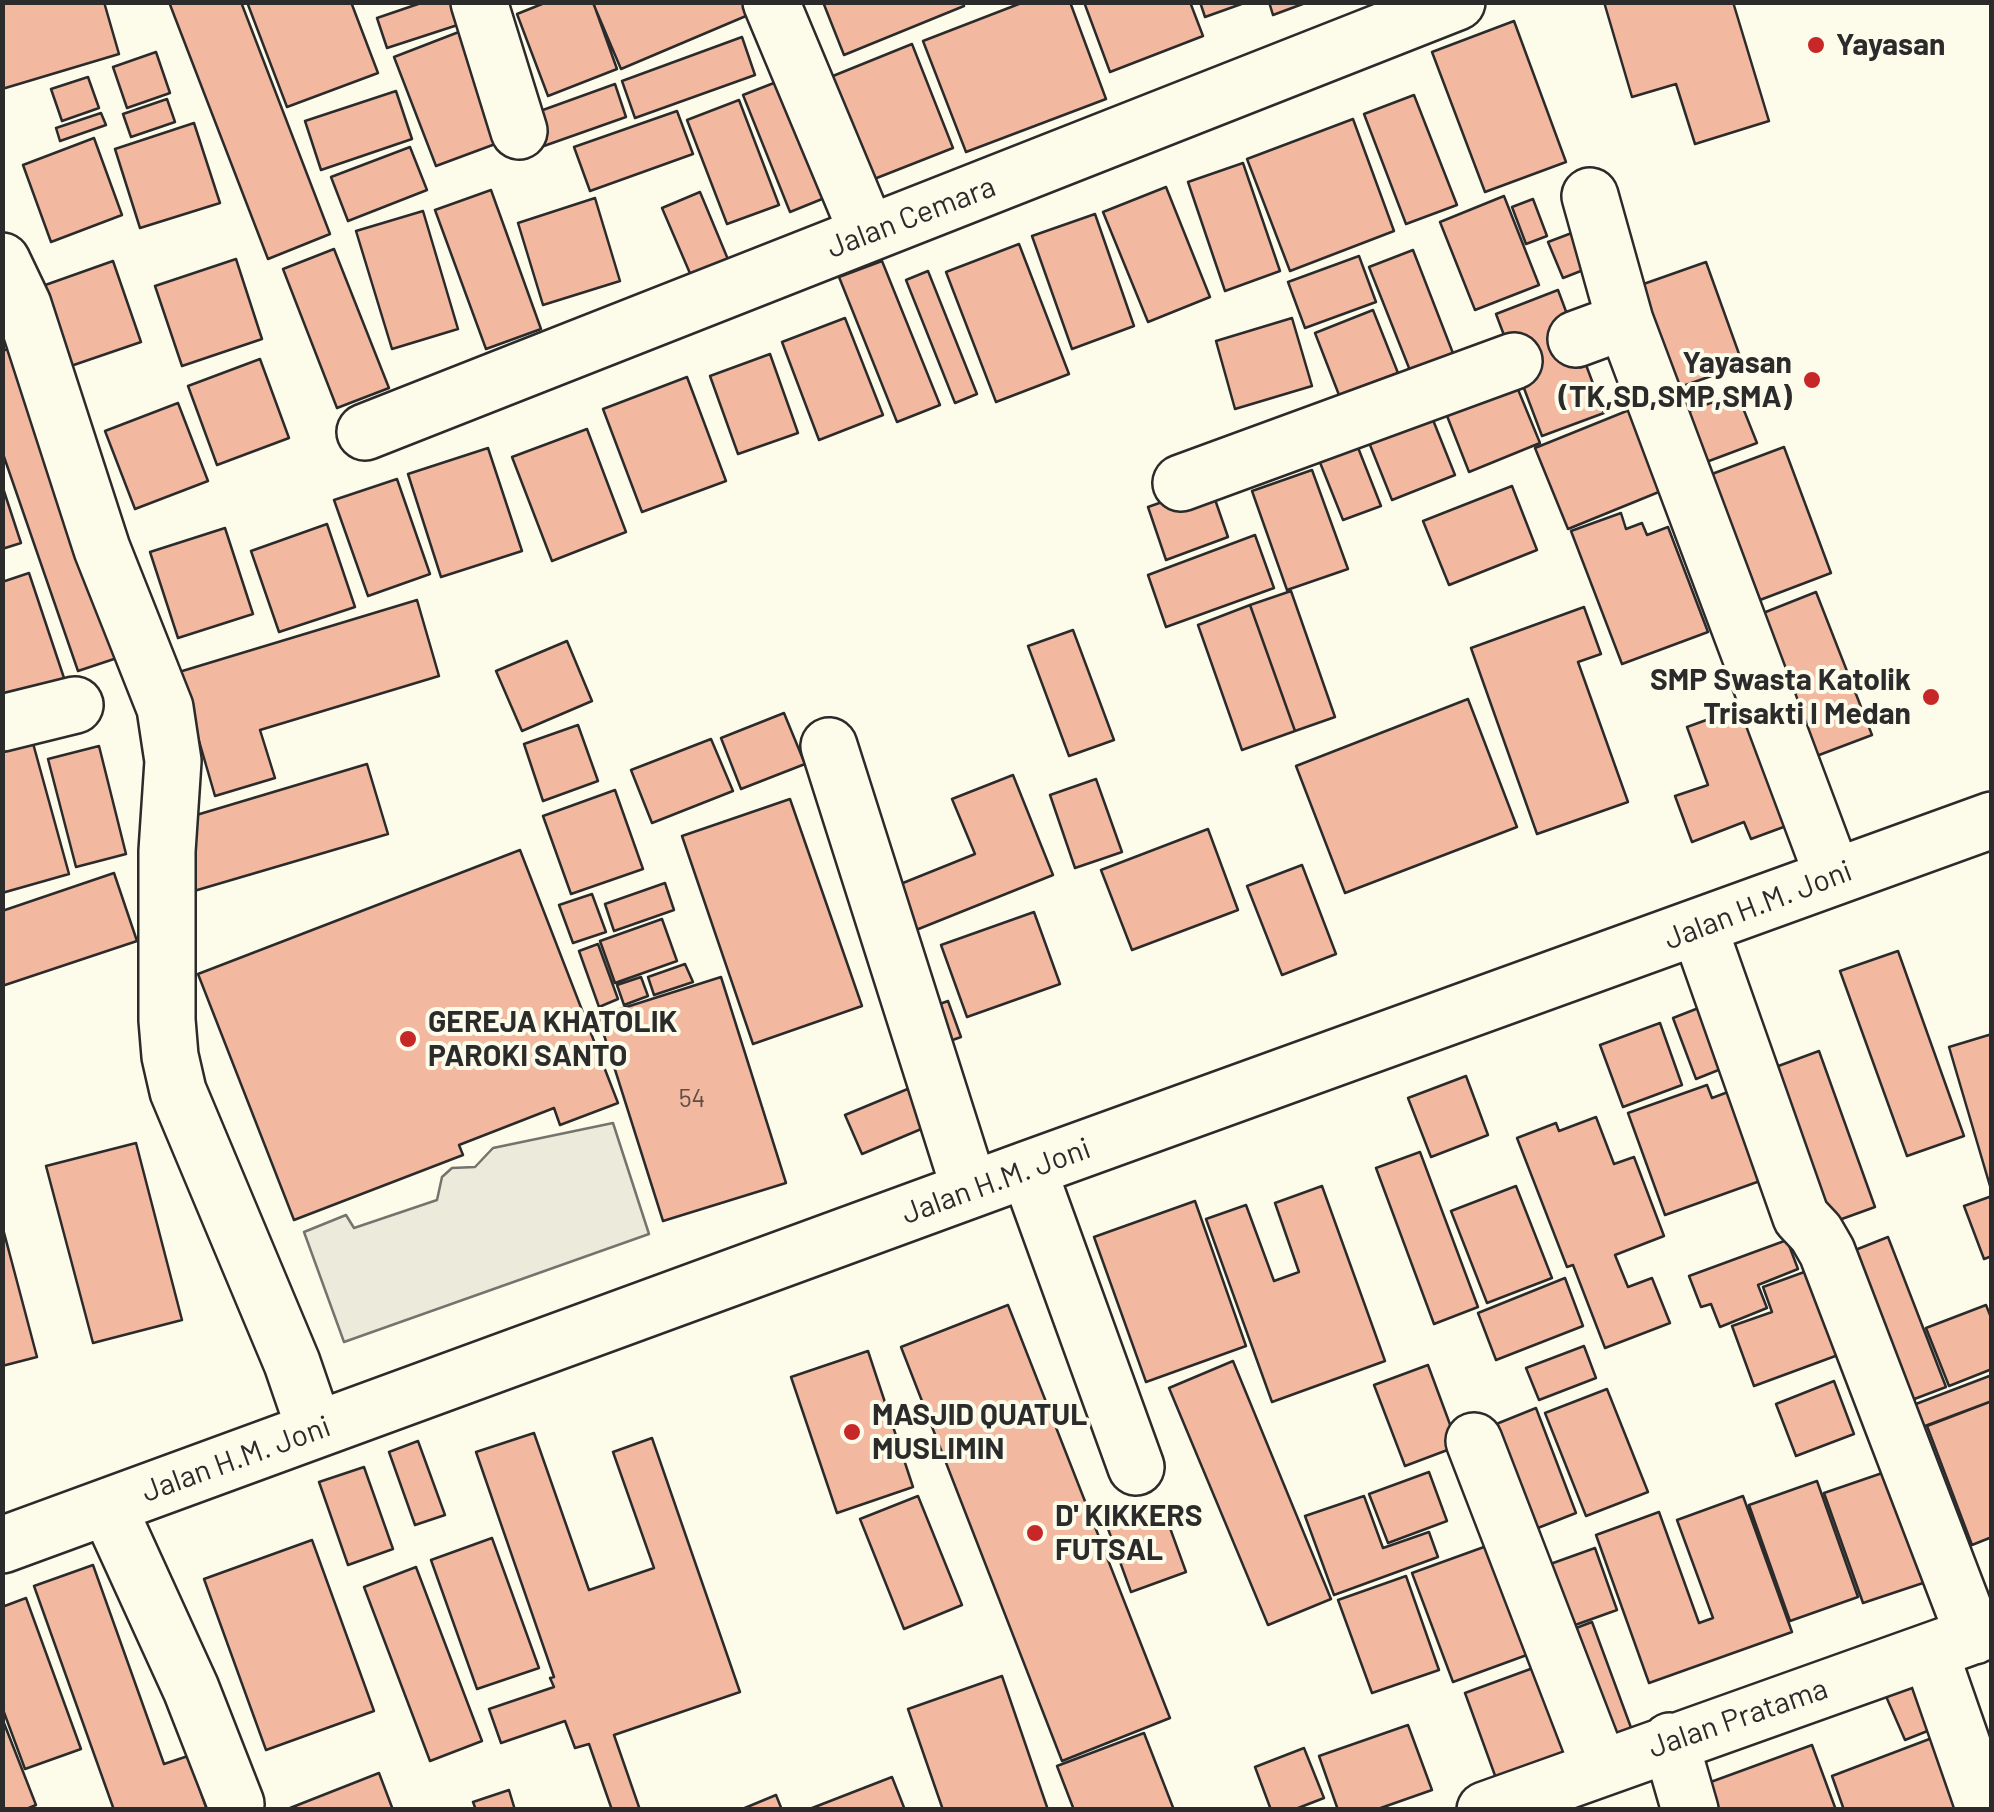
<!DOCTYPE html>
<style>
body{margin:0}
#map{position:relative;width:1994px;height:1812px;overflow:hidden;background:#fdfbea;font-family:Barlow,sans-serif}
canvas{display:block}
.frame{position:absolute;inset:0;border:5px solid #2b2b2b;pointer-events:none}
</style>
<div id="map">
<canvas width="1994" height="1812"></canvas>
<div class="frame"></div>
</div>
<script>
const ctx = document.querySelector('canvas').getContext('2d');
ctx.lineJoin = 'round';
function paint(path, color) { ctx.fillStyle = color; ctx.fill(path, 'evenodd'); }
const toPath = rows => new Path2D(rows.map(r => 'M' + r).join(''));
function strokePath(path, color, width, dash) { ctx.strokeStyle = color; ctx.lineWidth = width; ctx.lineCap = dash ? 'butt' : 'round'; ctx.setLineDash(dash || []); ctx.stroke(path); }
function write(font, color, halo, rows, align = 'center') {
  ctx.font = font + ' Barlow,sans-serif'; ctx.lineWidth = 8; ctx.setLineDash([]); ctx.textBaseline = 'middle'; ctx.strokeStyle = halo; ctx.fillStyle = color; for (const [text, x, y, turn = 0] of rows) {
    ctx.save(); ctx.translate(x, y); ctx.rotate((+turn || 0) * Math.PI / 180); ctx.textAlign = isNaN(turn) ? turn : align; if (halo) ctx.strokeText(text, 0, 0); ctx.fillText(text, 0, 0); ctx.restore();
  }
}
const parking = toPath([
 [613,1123,649,1234,344,1342,304,1232,346,1215,354,1228,437,1200,442,1177,452,1168,475,1167,493,1148,613,1123]
]);
const building = toPath([
 [2,2,104,2,119,54,2,89,2,2],
 [169,2,241,2,330,234,268,259,169,2],
 [247,2,351,2,378,73,287,107,247,2],
 [424,2,468,2,473,20,387,48,377,18,424,2],
 [547,2,593,2,617,69,548,96,517,14,547,2],
 [749,2,753,13,621,69,593,3,749,2],
 [823,2,963,2,964,6,844,55,823,2],
 [1024,2,1070,2,1106,99,966,152,923,41,1024,2],
 [1084,2,1190,2,1203,36,1110,72,1084,2],
 [1200,2,1247,2,1205,17,1200,2],
 [1269,2,1308,2,1273,15,1269,2],
 [1604,2,1733,2,1769,121,1695,144,1676,84,1632,97,1604,2],
 [1514,21,1566,162,1485,192,1432,52,1514,21],
 [464,30,506,140,436,166,394,57,464,30],
 [742,37,755,75,635,118,622,81,742,37],
 [912,44,953,148,864,183,823,80,912,44],
 [156,52,170,93,127,108,113,67,156,52],
 [88,77,99,108,62,121,51,89,88,77],
 [779,81,827,197,790,212,743,95,779,81],
 [615,84,626,117,541,147,529,115,615,84],
 [396,91,412,139,321,170,305,121,396,91],
 [1414,95,1457,205,1406,224,1364,114,1414,95],
 [167,99,175,122,131,137,123,114,167,99],
 [739,100,779,205,727,224,687,120,739,100],
 [677,111,693,154,590,191,574,147,677,111],
 [101,113,106,125,60,141,56,128,101,113],
 [1353,119,1394,231,1290,271,1247,159,1353,119],
 [194,123,220,203,140,228,115,149,194,123],
 [94,138,122,215,51,242,23,165,94,138],
 [410,147,427,190,348,221,331,177,410,147],
 [1243,163,1280,271,1225,291,1188,182,1243,163],
 [1166,187,1210,297,1148,322,1103,212,1166,187],
 [491,190,541,329,486,349,435,210,491,190],
 [700,192,732,269,695,285,662,208,700,192],
 [1504,196,1539,285,1475,310,1440,222,1504,196],
 [595,198,620,281,543,305,518,223,595,198],
 [1533,199,1547,236,1526,244,1512,207,1533,199],
 [423,211,458,329,392,349,356,231,423,211],
 [1095,214,1134,326,1072,349,1032,236,1095,214],
 [1577,231,1591,267,1563,278,1548,242,1577,231],
 [1019,244,1069,374,996,402,946,272,1019,244],
 [334,249,389,388,337,408,283,269,334,249],
 [1413,250,1456,361,1413,378,1369,267,1413,250],
 [1359,256,1376,302,1305,328,1288,282,1359,256],
 [236,259,262,339,182,366,155,286,236,259],
 [113,261,141,342,62,369,34,289,113,261],
 [882,261,940,405,897,422,839,277,882,261],
 [1706,262,1743,365,1677,388,1618,293,1706,262],
 [928,271,977,394,955,403,906,280,928,271],
 [1558,290,1604,413,1542,436,1496,314,1558,290],
 [1373,310,1398,373,1339,395,1315,333,1373,310],
 [845,318,883,415,819,440,782,342,845,318],
 [1292,318,1312,386,1235,409,1216,341,1292,318],
 [25,343,132,653,78,671,2,451,2,351,25,343],
 [770,354,798,433,738,454,710,376,770,354],
 [260,359,289,438,217,465,188,386,260,359],
 [1510,370,1540,443,1469,472,1440,398,1510,370],
 [687,377,726,481,642,512,603,409,687,377],
 [1737,393,1757,443,1701,464,1681,414,1737,393],
 [178,403,208,481,135,509,105,431,178,403],
 [1644,404,1676,485,1568,529,1535,448,1644,404],
 [1429,410,1455,475,1392,500,1366,435,1429,410],
 [587,429,626,532,552,561,512,457,587,429],
 [1357,445,1381,506,1343,520,1319,460,1357,445],
 [1784,447,1831,573,1760,600,1712,474,1784,447],
 [488,448,522,551,441,577,408,474,488,448],
 [1312,470,1348,569,1287,590,1252,491,1312,470],
 [397,479,430,574,368,596,334,500,397,479],
 [2,485,21,543,2,549,2,485],
 [1210,485,1228,537,1166,560,1148,507,1210,485],
 [1512,486,1537,550,1449,585,1423,521,1512,486],
 [1621,513,1626,529,1642,523,1647,535,1668,527,1708,632,1622,664,1571,531,1621,513],
 [327,524,355,607,279,632,251,551,327,524],
 [225,528,253,614,178,638,150,552,225,528],
 [1255,535,1274,588,1166,627,1148,575,1255,535],
 [29,573,67,687,2,696,2,582,29,573],
 [1291,591,1335,717,1295,731,1250,605,1291,591],
 [1816,592,1872,735,1798,763,1743,621,1816,592],
 [417,600,439,676,260,730,275,778,215,796,179,672,417,600],
 [1250,605,1295,731,1242,750,1198,625,1250,605],
 [1584,607,1601,654,1578,662,1628,802,1537,834,1471,648,1584,607],
 [1073,630,1114,740,1069,756,1028,646,1073,630],
 [567,641,592,701,522,731,496,671,567,641],
 [1468,699,1517,827,1345,893,1296,766,1468,699],
 [1745,706,1789,825,1751,839,1744,822,1692,842,1675,796,1708,785,1687,727,1745,706],
 [784,713,805,764,741,789,721,738,784,713],
 [578,725,598,781,543,801,524,744,578,725],
 [31,736,69,874,2,893,2,744,31,736],
 [711,739,733,791,652,823,631,770,711,739],
 [99,746,126,854,76,867,48,759,99,746],
 [367,764,388,834,194,891,173,822,367,764],
 [1013,775,1053,875,906,934,888,889,975,854,952,799,1013,775],
 [1096,779,1122,852,1075,868,1050,795,1096,779],
 [615,790,643,869,571,894,543,816,615,790],
 [790,799,862,1006,753,1044,682,836,790,799],
 [1208,829,1238,910,1132,950,1101,870,1208,829],
 [520,850,618,1103,560,1125,554,1108,459,1145,463,1155,294,1220,198,974,520,850],
 [1302,865,1336,954,1282,975,1247,886,1302,865],
 [114,873,137,941,2,986,2,911,114,873],
 [665,883,674,910,614,931,605,904,665,883],
 [592,894,606,932,573,943,559,905,592,894],
 [1034,912,1060,984,967,1017,941,945,1034,912],
 [662,919,677,961,615,983,600,941,662,919],
 [598,944,618,999,599,1007,579,951,598,944],
 [1898,951,1964,1136,1907,1156,1840,971,1898,951],
 [685,964,693,982,654,995,648,977,685,964],
 [641,977,648,996,624,1005,617,985,641,977],
 [721,977,786,1183,663,1221,598,1016,721,977],
 [1719,1000,1741,1061,1696,1079,1673,1018,1719,1000],
 [948,1001,961,1037,936,1046,923,1010,948,1001],
 [1660,1023,1682,1085,1623,1107,1600,1045,1660,1023],
 [1992,1034,1992,1186,1990,1186,1949,1047,1992,1034],
 [1819,1051,1875,1207,1828,1224,1754,1075,1819,1051],
 [1466,1076,1488,1135,1431,1157,1408,1098,1466,1076],
 [1707,1085,1712,1098,1728,1092,1760,1181,1665,1215,1628,1113,1707,1085],
 [910,1088,926,1127,862,1154,845,1115,910,1088],
 [1596,1117,1614,1164,1634,1157,1664,1236,1615,1255,1628,1287,1652,1278,1670,1323,1605,1348,1573,1265,1567,1267,1517,1138,1556,1123,1559,1131,1596,1117],
 [136,1143,182,1320,93,1343,46,1166,136,1143],
 [1420,1152,1478,1307,1434,1324,1376,1168,1420,1152],
 [1322,1186,1385,1361,1272,1402,1206,1219,1246,1205,1274,1281,1299,1272,1275,1203,1322,1186],
 [1516,1186,1552,1278,1487,1303,1451,1211,1516,1186],
 [1992,1196,1992,1256,1984,1259,1964,1206,1992,1196],
 [1195,1201,1246,1346,1146,1382,1094,1237,1195,1201],
 [2,1225,37,1357,2,1366,2,1225],
 [1888,1237,1946,1387,1888,1409,1830,1260,1888,1237],
 [1787,1240,1798,1269,1758,1285,1767,1308,1720,1327,1711,1304,1701,1307,1689,1276,1787,1240],
 [1818,1267,1849,1351,1754,1386,1732,1326,1772,1312,1763,1287,1818,1267],
 [1565,1278,1583,1326,1496,1360,1478,1313,1565,1278],
 [1008,1305,1170,1718,1062,1761,901,1347,1008,1305],
 [1986,1305,1992,1320,1992,1369,1949,1386,1926,1328,1986,1305],
 [1584,1346,1596,1378,1539,1400,1526,1368,1584,1346],
 [868,1351,913,1487,837,1513,791,1377,868,1351],
 [1233,1361,1331,1599,1268,1625,1169,1388,1233,1361],
 [1428,1365,1458,1446,1405,1466,1374,1385,1428,1365],
 [1992,1375,1992,1401,1917,1429,1908,1407,1992,1375],
 [1834,1381,1854,1434,1796,1456,1776,1404,1834,1381],
 [1607,1389,1648,1492,1586,1516,1545,1413,1607,1389],
 [1992,1401,1992,1537,1972,1545,1927,1426,1992,1401],
 [1536,1408,1576,1513,1515,1537,1474,1433,1536,1408],
 [534,1433,589,1590,654,1568,613,1452,652,1438,740,1692,614,1735,640,1810,612,1810,589,1744,575,1748,565,1721,501,1743,489,1709,554,1687,550,1678,554,1677,476,1452,534,1433],
 [418,1441,445,1515,415,1525,389,1452,418,1441],
 [364,1467,393,1549,348,1565,319,1482,364,1467],
 [1894,1469,1932,1580,1863,1603,1824,1493,1894,1469],
 [1429,1472,1447,1521,1388,1543,1369,1494,1429,1472],
 [1817,1481,1858,1597,1790,1621,1749,1505,1817,1481],
 [918,1496,962,1605,904,1629,860,1519,918,1496],
 [1364,1496,1383,1548,1429,1532,1438,1557,1334,1595,1305,1516,1364,1496],
 [1743,1496,1792,1632,1649,1683,1596,1535,1659,1512,1699,1623,1713,1618,1677,1520,1743,1496],
 [1162,1506,1186,1572,1131,1592,1107,1526,1162,1506],
 [492,1538,539,1668,477,1689,431,1560,492,1538],
 [312,1540,374,1711,266,1750,204,1579,312,1540],
 [1495,1543,1535,1652,1453,1682,1412,1573,1495,1543],
 [1595,1548,1617,1610,1550,1634,1528,1572,1595,1548],
 [93,1565,164,1764,188,1756,207,1810,114,1810,34,1586,93,1565],
 [416,1567,482,1741,430,1761,364,1587,416,1567],
 [1406,1576,1439,1670,1372,1693,1338,1600,1406,1576],
 [26,1598,81,1749,25,1769,2,1707,2,1607,26,1598],
 [1592,1622,1633,1733,1596,1747,1555,1636,1592,1622],
 [1544,1664,1577,1753,1497,1781,1465,1693,1544,1664],
 [1002,1676,1048,1810,943,1810,908,1709,1002,1676],
 [1926,1677,1945,1724,1905,1740,1885,1694,1926,1677],
 [2,1718,36,1805,24,1810,2,1810,2,1718],
 [1408,1725,1432,1790,1375,1810,1338,1810,1319,1756,1408,1725],
 [1144,1733,1174,1810,1074,1810,1057,1766,1144,1733],
 [1940,1735,1966,1804,1952,1810,1844,1810,1832,1776,1940,1735],
 [1812,1745,1836,1810,1692,1810,1686,1791,1812,1745],
 [1304,1748,1324,1798,1293,1810,1271,1810,1255,1767,1304,1748],
 [379,1773,393,1810,285,1810,379,1773],
 [892,1777,905,1810,807,1810,892,1777],
 [509,1790,515,1810,476,1810,473,1802,509,1790],
 [776,1795,782,1810,740,1810,776,1795]
]);
const minor = toPath([
 [479,2,519,131],
 [771,2,868,234],
 [1590,196,1625,321,1833,876],
 [2,261,23,305,102,549,165,708,173,761,167,851,167,1020,170,1056,178,1091,292,1363,315,1430],
 [1576,339,1625,321],
 [365,432,1457,2],
 [1181,483,1514,361],
 [2,723,75,705],
 [829,746,970,1190],
 [1699,928,1801,1217,1816,1233,1827,1252,1974,1636],
 [1028,1169,1136,1467],
 [1474,1441,1600,1768],
 [108,1507,191,1689,236,1804],
 [2,1545,1028,1169,1992,820],
 [1930,1652,1985,1810],
 [1670,1741,1690,1810],
 [1485,1810,1992,1629]
]);
const markers = [
 [1816,45,10,"#c62828"],
 [1812,380,10,"#c62828"],
 [1931,697,10,"#c62828"],
 [408,1039,10,"#c62828"],
 [852,1432,10,"#c62828"],
 [1035,1533,10,"#c62828"]
];
const numberNames = [
 ["54",692,1099]
];
const poiNames = [
 ["Yayasan",1836,45],
 ["Yayasan",1792,363,"right"],
 ["(TK,SD,SMP,SMA)",1792,397,"right"],
 ["SMP Swasta Katolik",1911,680,"right"],
 ["Trisakti I Medan",1911,714,"right"],
 ["GEREJA KHATOLIK",428,1022],
 ["PAROKI SANTO",428,1056],
 ["MASJID QUATUL",872,1415],
 ["MUSLIMIN",872,1449],
 ["D' KIKKERS",1055,1516],
 ["FUTSAL",1055,1550]
];
const streetNames = [
 ["Jalan Cemara",911,217,-21],
 ["Jalan H.M. Joni",1758,905,-21],
 ["Jalan H.M. Joni",996,1181,-20],
 ["Jalan H.M. Joni",236,1459,-20],
 ["Jalan Pratama",1738,1718,-19]
];
paint(parking, '#eceadb');
strokePath(parking, '#74746e', 2.5);
paint(building, '#f2b8a0');
strokePath(building, '#2b2b2b', 2.5);
strokePath(minor, '#2b2b2b', 60);
strokePath(minor, '#fdfbea', 55);
for (const [x, y, r, color] of markers) { const dot = new Path2D(); dot.arc(x, y, r, 0, 2 * Math.PI); ctx.fillStyle = color; ctx.fill(dot); strokePath(dot, '#fdfbea', 4); }
write('25px', '#5d4e48', null, numberNames);
write('bold 30px', '#2b2b2b', '#fdfbea', poiNames, 'left');
write('30px', '#2b2b2b', '#fdfbea', streetNames);
</script>
